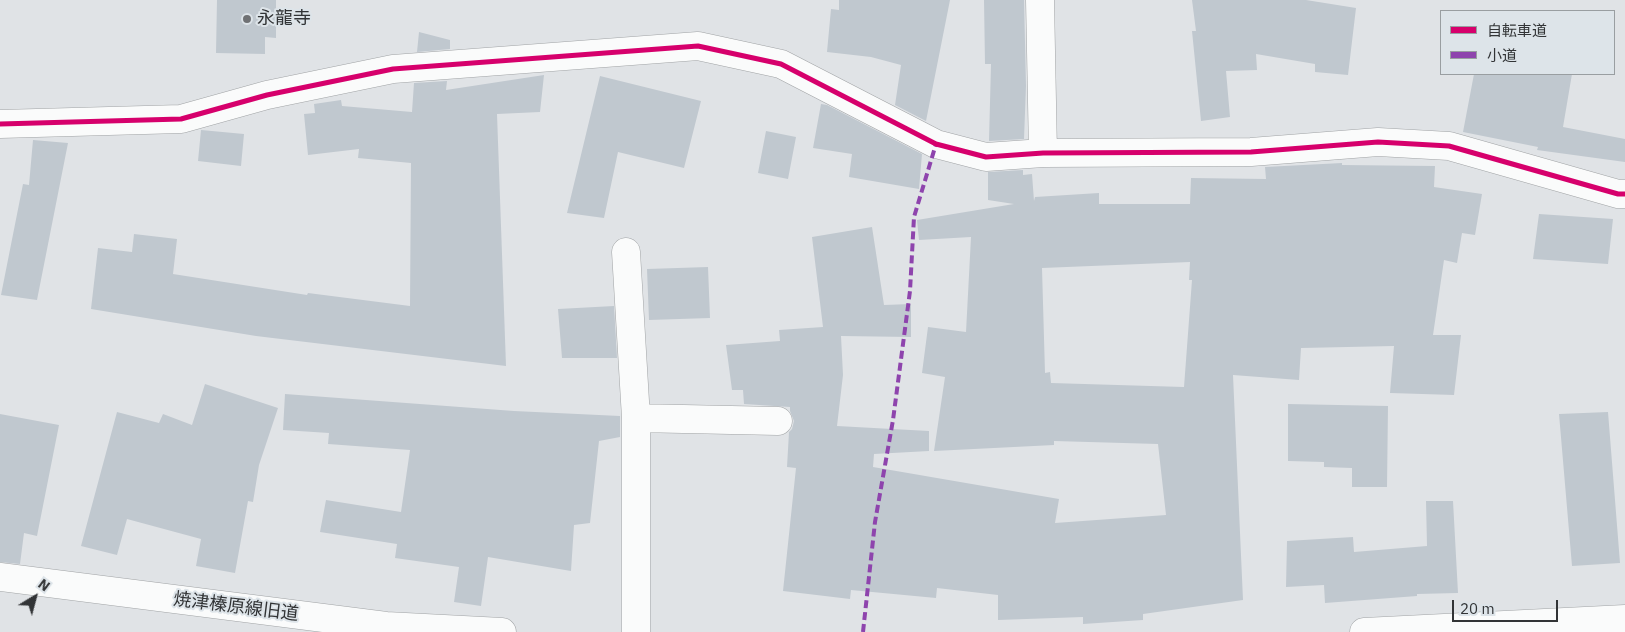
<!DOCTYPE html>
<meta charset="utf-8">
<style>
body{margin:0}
#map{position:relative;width:1625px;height:632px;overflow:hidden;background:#e0e3e6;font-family:"IBM Plex Sans","Noto Sans JP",sans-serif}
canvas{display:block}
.legend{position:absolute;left:1440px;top:10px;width:175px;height:65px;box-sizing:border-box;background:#dde4e9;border:1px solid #999ea1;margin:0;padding:6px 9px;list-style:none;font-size:15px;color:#323436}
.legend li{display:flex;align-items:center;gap:10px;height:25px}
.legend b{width:25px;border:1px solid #999ea1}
.north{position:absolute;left:10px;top:572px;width:50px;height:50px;-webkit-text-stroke:4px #dde4e9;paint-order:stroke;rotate:37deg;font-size:14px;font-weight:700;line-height:20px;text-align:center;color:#323436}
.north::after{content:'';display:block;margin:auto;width:18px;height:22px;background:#323436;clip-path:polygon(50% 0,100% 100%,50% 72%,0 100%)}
.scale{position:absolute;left:1452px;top:600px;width:106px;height:22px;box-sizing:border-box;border:2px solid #323436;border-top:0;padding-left:6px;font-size:15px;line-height:18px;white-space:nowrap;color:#323436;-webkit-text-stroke:4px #dde4e9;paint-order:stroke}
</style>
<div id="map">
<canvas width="1625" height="632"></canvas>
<ul class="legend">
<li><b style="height:6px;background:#d6006c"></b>自転車道</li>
<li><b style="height:6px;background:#8e44ad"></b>小道</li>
</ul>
<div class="north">N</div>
<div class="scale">20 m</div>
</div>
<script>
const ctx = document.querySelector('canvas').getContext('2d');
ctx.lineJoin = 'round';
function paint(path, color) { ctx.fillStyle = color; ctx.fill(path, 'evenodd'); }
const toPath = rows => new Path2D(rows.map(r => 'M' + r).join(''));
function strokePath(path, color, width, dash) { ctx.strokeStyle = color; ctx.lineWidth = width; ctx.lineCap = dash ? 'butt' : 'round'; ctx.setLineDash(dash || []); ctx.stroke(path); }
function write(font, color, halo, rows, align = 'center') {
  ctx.font = font + ' "IBM Plex Sans","Noto Sans JP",sans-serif'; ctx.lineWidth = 4; ctx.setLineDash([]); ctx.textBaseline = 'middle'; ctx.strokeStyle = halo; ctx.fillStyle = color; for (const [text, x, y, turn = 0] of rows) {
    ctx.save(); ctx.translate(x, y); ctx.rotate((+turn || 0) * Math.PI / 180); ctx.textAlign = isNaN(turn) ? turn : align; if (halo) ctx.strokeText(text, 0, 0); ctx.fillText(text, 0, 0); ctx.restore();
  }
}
const building = toPath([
 [217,0,276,0,276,38,265,37,265,54,216,53],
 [839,0,950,0,926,121,895,105,901,65,871,57,827,52,831,9,839,10],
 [984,0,1024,0,1026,86,1024,139,989,141,991,64,985,64],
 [1192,0,1306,0,1356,8,1348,75,1315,72,1315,64,1256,54,1257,70,1226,71,1230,117,1201,121,1192,31,1196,31],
 [419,32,450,40,450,49,417,52],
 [1474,74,1572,74,1563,127,1625,139,1625,162,1537,150,1538,147,1463,132],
 [544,75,540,112,497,114,506,366,256,336,91,309,98,248,132,252,134,234,177,239,173,274,307,295,308,293,410,306,411,163,358,158,359,149,308,155,304,114,315,113,314,104,341,100,342,106,412,112,414,83,447,81,446,90],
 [600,76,701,101,684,168,618,152,604,218,567,213],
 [821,104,827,105,922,154,919,189,849,177,852,154,813,148],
 [201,130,244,134,241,166,198,161],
 [766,131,796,137,788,179,758,173],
 [33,140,68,143,37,300,1,295,23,184,29,185],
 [1342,163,1342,165,1435,166,1434,187,1482,194,1475,235,1462,233,1457,263,1444,260,1433,335,1461,335,1454,395,1390,393,1394,346,1301,348,1299,380,1233,375,1243,600,1143,614,1143,620,1083,624,1083,617,998,620,998,595,937,588,936,598,851,590,850,599,783,591,796,468,787,467,789,432,792,429,794,421,790,411,790,407,744,404,743,390,732,390,726,345,780,341,779,330,823,327,812,237,872,227,884,305,911,304,911,337,841,336,843,375,837,426,929,431,929,451,874,454,873,467,1059,499,1055,523,1166,515,1158,444,1054,441,1054,445,934,451,945,377,922,373,928,327,966,332,971,237,919,240,917,220,1014,204,988,200,988,172,1023,170,1023,175,1032,174,1034,201,1035,197,1099,193,1099,204,1190,204,1191,178,1266,179,1265,167],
 [1190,262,1189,280,1192,280,1184,387,1051,383,1050,372,1045,373,1042,268],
 [1539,214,1613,219,1608,264,1533,259],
 [708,267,710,318,649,320,647,269],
 [614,306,617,358,562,358,558,309],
 [205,384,278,408,259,465,253,502,248,501,235,573,196,566,201,539,127,519,117,555,81,546,117,412,159,423,163,414,192,425],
 [285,394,514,411,620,416,620,437,599,441,590,523,574,525,571,571,488,557,481,606,454,602,459,567,395,558,397,544,320,532,326,500,401,512,410,450,328,444,329,433,283,430],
 [1288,404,1388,406,1387,487,1352,487,1352,468,1324,467,1324,462,1288,461],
 [1608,412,1620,563,1572,566,1559,414],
 [0,414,59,425,37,536,24,533,20,564,0,562],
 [1426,501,1453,501,1458,593,1417,594,1417,596,1325,603,1324,585,1286,587,1287,541,1353,537,1354,552,1427,546]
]);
const minor = toPath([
 [1040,0,1043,153],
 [0,124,181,119,267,95,393,69,698,46,781,64,936,144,986,157,1043,153,1251,152,1378,142,1449,146,1618,194,1625,194],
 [626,252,636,418,636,632],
 [636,418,778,421]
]);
const tertiary = toPath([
 [0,577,386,626,502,632],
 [1364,632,1625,619]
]);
const quiet = toPath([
 [863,632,875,522,893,420,910,291,914,217,936,144]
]);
const cycleway = toPath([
 [0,124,181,119,267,95,393,69,698,46,781,64,936,144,986,157,1043,153,1251,152,1378,142,1449,146,1618,194,1625,194]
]);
const markers = [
 [247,19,5,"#6f7174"]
];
const poiNames = [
 ["永龍寺",257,19]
];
const streetNames = [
 ["焼津榛原線旧道",236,607,7]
];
paint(building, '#c0c8cf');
strokePath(minor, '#a0a3a5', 29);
strokePath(tertiary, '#a0a3a5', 29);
strokePath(minor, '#fafbfb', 28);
strokePath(tertiary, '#fafbfb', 28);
strokePath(quiet, '#8e44ad', 4, [8, 4]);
strokePath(cycleway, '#d6006c', 5);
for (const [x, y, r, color] of markers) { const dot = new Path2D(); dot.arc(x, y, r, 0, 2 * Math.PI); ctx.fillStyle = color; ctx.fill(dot); strokePath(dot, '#dde4e9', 2); }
write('18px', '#323436', '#dde4e9', poiNames, 'left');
write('18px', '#323436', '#dde4e9', streetNames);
</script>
